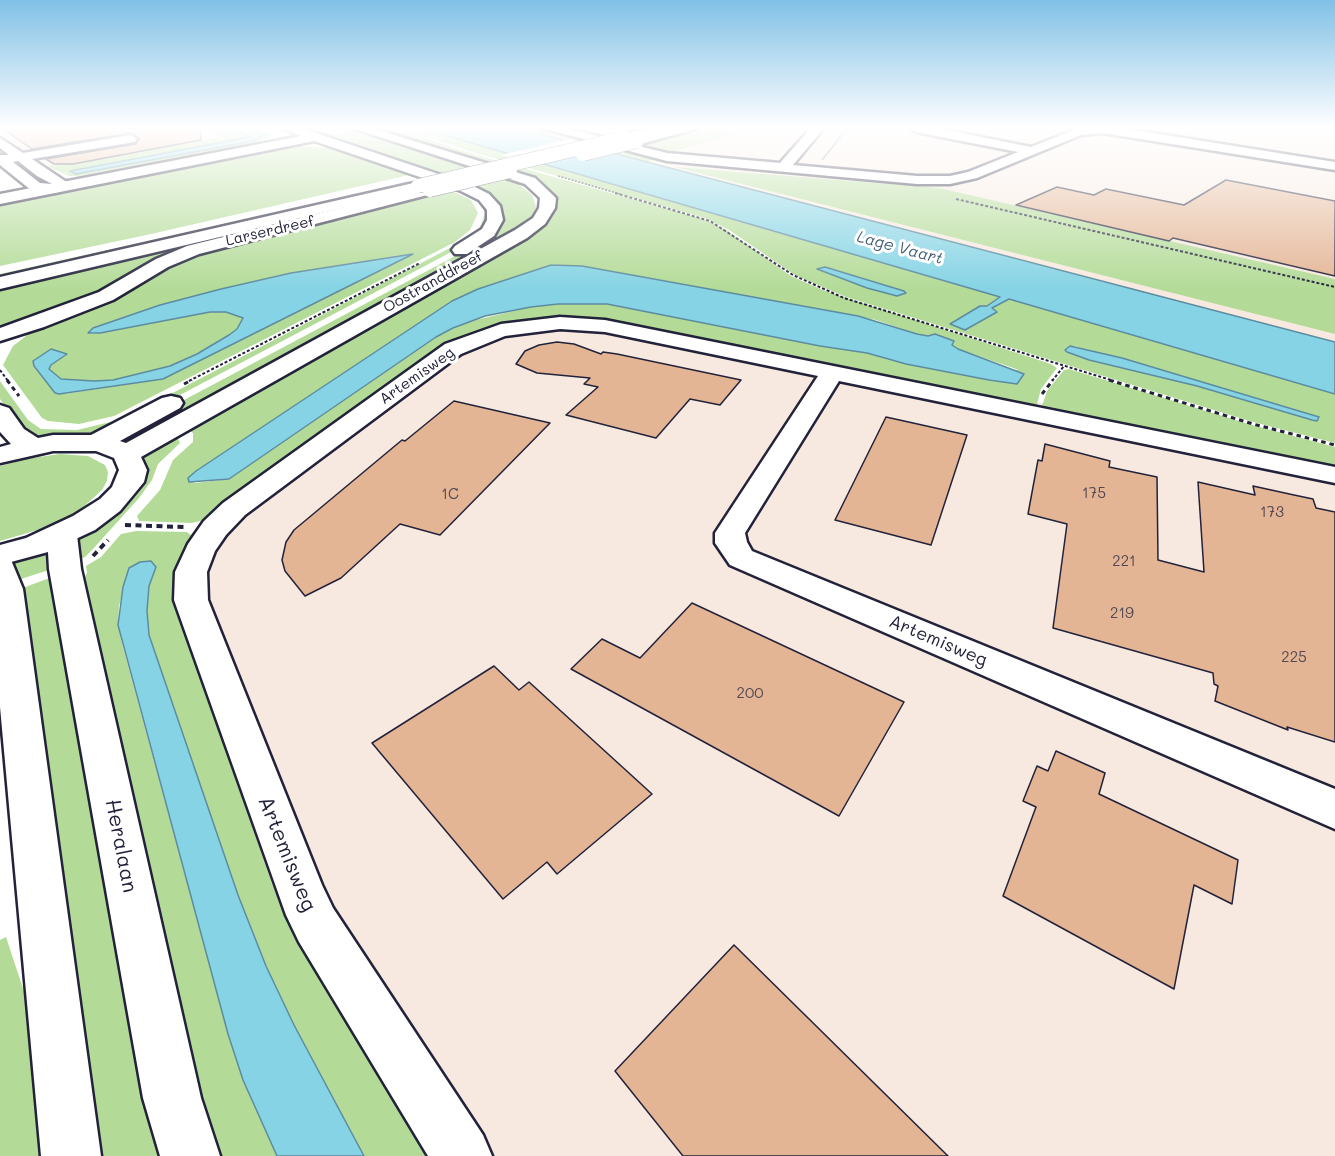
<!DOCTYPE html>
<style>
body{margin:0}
canvas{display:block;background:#fff}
</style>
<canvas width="1335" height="1156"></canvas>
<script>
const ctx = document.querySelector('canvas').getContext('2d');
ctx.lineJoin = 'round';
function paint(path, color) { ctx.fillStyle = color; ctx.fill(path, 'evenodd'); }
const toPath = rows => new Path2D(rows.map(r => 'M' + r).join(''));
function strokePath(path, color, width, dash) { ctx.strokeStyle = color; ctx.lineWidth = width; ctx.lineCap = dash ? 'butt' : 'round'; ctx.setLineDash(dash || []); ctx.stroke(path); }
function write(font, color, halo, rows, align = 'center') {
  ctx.font = font + ' Mali,sans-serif'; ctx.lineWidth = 6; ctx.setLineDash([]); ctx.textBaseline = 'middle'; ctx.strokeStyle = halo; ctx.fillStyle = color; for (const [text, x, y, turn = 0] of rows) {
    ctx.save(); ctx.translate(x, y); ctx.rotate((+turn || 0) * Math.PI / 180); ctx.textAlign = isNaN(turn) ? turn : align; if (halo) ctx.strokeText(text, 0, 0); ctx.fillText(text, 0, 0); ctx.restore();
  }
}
const built = toPath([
 [45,128,212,128,236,137,54,171,8,140],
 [758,128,1335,128,1335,342,646,162,664,154],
 [541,317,869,369,1335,461,1335,1156,401,1156,320,1010,172,625,171,567,185,542,206,515,378,386]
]);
const green = toPath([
 [202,128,232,128,251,136,71,172,76,174,254,141,263,134,248,128,261,128,272,134,271,137,253,143,78,176,69,176,47,166,74,164,142,152,139,150,148,148,152,150,222,137],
 [366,128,395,128,473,154,703,219,726,230,791,276,825,291,1051,364,1057,368,1041,389,1036,408,609,323,497,327,208,519,192,523,139,521,137,516,160,490,173,460,193,442,193,433,186,428,537,226,543,188],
 [551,265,582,266,876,320,917,334,952,342,953,346,958,349,1019,370,889,360,868,353,820,346,607,304,558,304,531,307,467,322,436,337,229,479,195,483,188,478,196,471,452,301,478,289],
 [399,128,420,128,1000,297,987,306,951,324,965,330,997,312,992,308,1009,299,1335,394,1335,443,1253,422,846,297,795,275,729,230,705,218,476,153],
 [1074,346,1202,382,1312,420,1197,386,1090,360,1065,350],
 [517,128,540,128,660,158,646,162],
 [699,128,758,128,664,154,625,145],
 [345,132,354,132,514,181,532,195,536,206,535,212,527,224,170,423,152,417,474,246,502,217,500,206,490,197,324,136],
 [286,145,330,148,409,175,151,234,0,266,0,200],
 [675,167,939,188,1335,279,1335,334],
 [422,180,425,181,0,280,0,274],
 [425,189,221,240,119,285,0,332,0,289],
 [448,189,471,200,478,213,470,230,455,242,114,416,79,424,48,421,42,418,3,365,13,346,35,329,176,259],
 [412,254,163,379,64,394,55,393,34,367,33,361,67,354,51,365,49,370,61,379,94,381,113,380,170,366,197,354,229,335,237,329,243,318,226,312,210,312,100,333,91,334,89,331,160,305,221,289,291,273],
 [468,192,486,205,489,215,486,226,459,248,142,415,142,409,469,238,480,227,485,213,481,204],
 [1069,369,1252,425,1335,447,1335,469,1041,409,1047,391,1064,370],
 [0,381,28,420,41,429,77,430,123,419,113,429,87,436,36,438,20,429,0,399],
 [176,434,180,443,158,464,152,480,139,498,93,549,85,557,74,562,76,540,143,471,145,452],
 [60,454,88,456,105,465,108,472,107,481,102,490,79,511,61,521,41,529,0,541,0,466,25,459],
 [136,531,187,532,192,536,192,541,176,575,175,605,272,884,295,939,428,1156,364,1156,294,1025,266,966,238,895,149,635,147,611,149,586,156,567,129,568,119,606,118,625,123,647,228,1034,243,1080,277,1156,213,1156,80,585,87,573,86,566,101,557,121,534],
 [49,550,55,568,15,581,14,563],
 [55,576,169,1156,90,1156,17,590],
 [6,937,40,1040,52,1156,0,1156,0,940]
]);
const water = toPath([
 [232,128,248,128,265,135,254,141,76,174,70,171,250,137,232,128],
 [420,128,517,128,1335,342,1335,394,1009,299,992,308,997,312,965,330,950,324,980,306,987,306,1000,297,420,128],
 [413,254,163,379,59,394,55,393,34,366,33,361,51,349,67,354,51,365,49,369,61,379,94,381,113,380,170,366,197,354,229,335,237,329,243,318,226,312,210,312,100,333,88,333,93,328,160,305,221,289,291,273,413,254],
 [551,265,582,266,858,316,917,334,928,336,935,334,954,341,952,345,958,349,1024,374,1017,384,989,380,906,364,867,353,820,346,607,304,558,304,531,307,485,316,453,328,436,337,229,479,189,482,188,478,196,471,452,301,478,289,551,265],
 [825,267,904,291,906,293,897,296,867,288,817,269,825,267],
 [1070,346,1122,358,1319,417,1317,421,1312,420,1197,386,1089,360,1067,352,1065,350,1070,346],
 [151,561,156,567,149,586,147,611,149,635,238,895,266,966,294,1025,364,1156,277,1156,243,1080,228,1034,118,625,123,587,129,568,140,562,151,561]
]);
const pier = toPath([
 [570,139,583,143,514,159,501,155]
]);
const stream = toPath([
 [846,128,849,128,823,160,821,160,846,128]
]);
const building = toPath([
 [1,128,200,128,201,140,73,164,54,164,46,159,135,144,139,139,131,133,32,149,1,128],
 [1226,180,1335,201,1335,276,1173,238,1169,241,1016,205,1057,187,1094,195,1106,189,1184,205,1226,180],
 [557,342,574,344,601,354,603,352,617,354,741,380,720,405,690,399,656,438,566,415,598,387,584,384,590,378,537,373,516,364,525,351,539,345,557,342],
 [454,401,550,423,440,535,400,524,341,578,305,596,285,571,282,560,286,542,294,530,402,440,405,441,454,401],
 [886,417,967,435,931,545,835,520,886,417],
 [1045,444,1110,461,1109,467,1157,477,1158,560,1204,572,1198,482,1255,495,1253,486,1294,495,1313,499,1316,508,1335,512,1335,742,1287,727,1288,730,1215,701,1218,686,1214,684,1213,673,1053,628,1067,524,1028,514,1038,460,1042,461,1045,444],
 [692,603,904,702,839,816,571,669,602,639,640,658,692,603],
 [494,666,519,690,529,682,652,794,557,874,547,862,503,899,372,743,494,666],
 [1056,751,1105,773,1099,794,1238,860,1232,904,1194,885,1174,989,1003,896,1036,807,1023,801,1037,766,1048,771,1056,751],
 [734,945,948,1156,683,1156,615,1071,734,945]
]);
const pathFar3 = toPath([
 [558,176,620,194]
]);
const pathFar2 = toPath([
 [615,193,710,221,793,275,844,298,1114,381],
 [956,199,1335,287],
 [0,370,8,381],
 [189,381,420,263],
 [1052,381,1064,366]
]);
const pathFar1 = toPath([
 [7,380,19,396],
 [1109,380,1253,424,1335,445],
 [184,384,192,380],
 [1042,394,1053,380]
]);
const path = toPath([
 [125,525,184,527],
 [93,556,108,540]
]);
const minor = toPath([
 [542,128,564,128,667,153,780,163,811,128,824,128,793,165,917,176,950,176,968,172,1018,152,916,132,910,128,936,128,1031,147,1079,128,1121,128,1335,162,1335,170,1103,133,1081,135,977,178,950,184,917,184,667,161,542,128],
 [676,128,699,128,637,145,631,141,633,138,676,128],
 [131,135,137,139,135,142,32,159,68,183,59,192,54,193,31,190,0,165,0,155,9,155,0,148,0,138,23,153,131,135],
 [18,161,37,176,52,184,40,183,13,162,18,161],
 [430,186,437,190,435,193,199,254,168,267,113,300,44,327,0,341,0,328,99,292,156,259,187,246,430,186],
 [560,317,605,320,1335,467,1335,483,839,381,745,533,747,542,752,551,1335,789,1335,829,730,565,715,543,715,533,818,376,605,332,560,329,505,336,461,354,245,515,226,535,215,551,207,572,208,600,322,885,333,908,483,1135,492,1156,428,1156,299,942,286,915,174,600,175,572,188,544,204,521,223,503,445,344,501,324,560,317],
 [62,525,73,528,77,535,81,569,201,1098,220,1156,160,1156,143,1098,49,569,47,535,51,528,62,525],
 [0,557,11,560,23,589,101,1156,41,1156,0,707,0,557]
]);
const major = toPath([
 [282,128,301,128,471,185,489,194,500,206,503,220,494,236,467,254,455,254,452,250,455,246,482,229,487,220,487,210,479,200,461,191,314,141,0,204,0,194,301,136,282,128],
 [352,128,371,128,535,178,556,198,555,208,545,224,527,238,141,457,147,470,144,482,120,511,95,530,48,552,0,565,0,545,26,538,73,516,100,499,112,487,119,470,114,458,96,451,53,451,0,463,0,447,11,444,0,432,0,405,9,408,24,429,38,438,53,435,91,435,162,398,171,396,180,398,183,403,180,408,120,441,126,443,515,230,533,218,539,208,540,198,525,184,352,128],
 [650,128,673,128,624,142,618,138,620,135,650,128],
 [418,182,425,186,423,189,0,289,0,277,418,182]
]);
const minorBridge = toPath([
 [583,154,637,141],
 [430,190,510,171]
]);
const majorBridge = toPath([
 [418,186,624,138]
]);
const farStreetnames = [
 ["Larserdreef",270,231,-13],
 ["Oostranddreef",433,282,-29],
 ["Artemisweg",417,376,-35]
];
const numberNames = [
 ["175",1094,493],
 ["1C",450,494],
 ["173",1272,512],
 ["221",1124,561],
 ["219",1122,613],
 ["225",1294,657],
 ["200",750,693]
];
const farWaternames = [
 ["Lage Vaart",900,248,15]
];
const streetNames = [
 ["Artemisweg",938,641,23]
];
const nearStreetnames = [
 ["Heralaan",121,846,79],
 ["Artemisweg",287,854,68]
];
paint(built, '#f7e9df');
paint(green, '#b3db97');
paint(water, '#85d3e4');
strokePath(water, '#5d8ca0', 1.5);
paint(pier, '#fff');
paint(stream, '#5d8ca0');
paint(building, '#e4b595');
strokePath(building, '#22223b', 1.5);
strokePath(minor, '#22223b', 5);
strokePath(major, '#22223b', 5);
strokePath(pathFar3, '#22223b', 1.5, [2, 1.5]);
strokePath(pathFar2, '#22223b', 2, [3, 2]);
strokePath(pathFar1, '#22223b', 3, [4.5, 4]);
strokePath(path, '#22223b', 4, [6, 4.5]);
paint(minor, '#fff');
paint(major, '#fff');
strokePath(minorBridge, '#22223b', 15, []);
strokePath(majorBridge, '#22223b', 15, []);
strokePath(minorBridge, '#fff', 14);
strokePath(majorBridge, '#fff', 14);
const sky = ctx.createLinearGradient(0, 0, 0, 290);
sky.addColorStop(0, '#80c0e6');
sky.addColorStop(0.44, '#fff');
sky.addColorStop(1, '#ffffff00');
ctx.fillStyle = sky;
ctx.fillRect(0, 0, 1335, 290);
write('15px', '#22223b', '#fff', farStreetnames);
write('15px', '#524752', null, numberNames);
write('italic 16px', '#456076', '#fff', farWaternames);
write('18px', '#22223b', '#fff', streetNames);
write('21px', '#22223b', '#fff', nearStreetnames);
</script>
